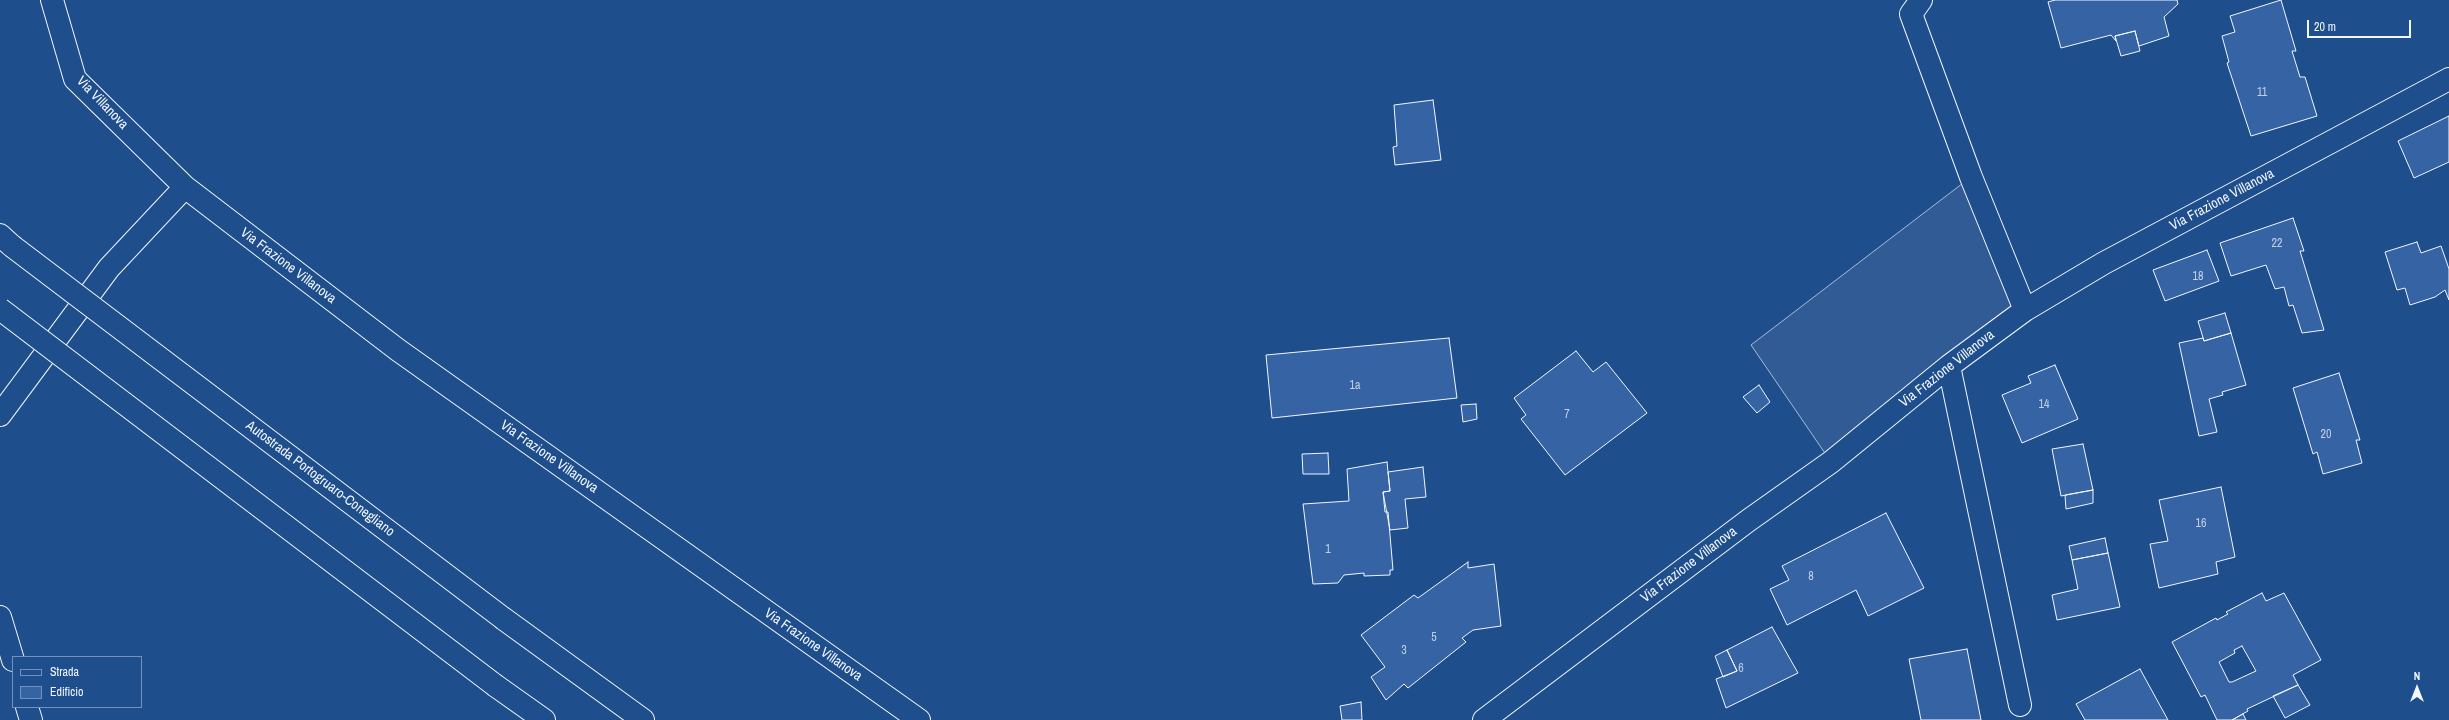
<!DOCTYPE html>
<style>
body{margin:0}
#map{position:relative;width:2449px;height:720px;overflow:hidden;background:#1f4e8c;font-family:"Archivo Narrow",sans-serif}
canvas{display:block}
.legend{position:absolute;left:12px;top:656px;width:130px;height:52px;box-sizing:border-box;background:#1f4e8c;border:1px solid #7391ba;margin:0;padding:5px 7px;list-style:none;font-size:12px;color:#f2f6ff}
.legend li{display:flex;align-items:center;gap:8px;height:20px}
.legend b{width:20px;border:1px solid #7391ba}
.north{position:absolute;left:2397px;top:668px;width:40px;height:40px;-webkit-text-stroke:3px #1f4e8c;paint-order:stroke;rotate:0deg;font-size:11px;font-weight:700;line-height:16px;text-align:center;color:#f2f6ff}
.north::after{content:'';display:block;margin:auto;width:14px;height:18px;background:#f2f6ff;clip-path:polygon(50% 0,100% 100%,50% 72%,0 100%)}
.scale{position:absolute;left:2307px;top:20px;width:104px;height:18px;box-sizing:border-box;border:2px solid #f2f6ff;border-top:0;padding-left:5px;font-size:12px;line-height:14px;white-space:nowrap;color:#f2f6ff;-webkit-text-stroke:3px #1f4e8c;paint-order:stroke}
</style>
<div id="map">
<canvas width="2449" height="720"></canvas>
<ul class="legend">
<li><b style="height:5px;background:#1f4e8c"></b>Strada</li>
<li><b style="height:11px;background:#3563a3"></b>Edificio</li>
</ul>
<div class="north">N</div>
<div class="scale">20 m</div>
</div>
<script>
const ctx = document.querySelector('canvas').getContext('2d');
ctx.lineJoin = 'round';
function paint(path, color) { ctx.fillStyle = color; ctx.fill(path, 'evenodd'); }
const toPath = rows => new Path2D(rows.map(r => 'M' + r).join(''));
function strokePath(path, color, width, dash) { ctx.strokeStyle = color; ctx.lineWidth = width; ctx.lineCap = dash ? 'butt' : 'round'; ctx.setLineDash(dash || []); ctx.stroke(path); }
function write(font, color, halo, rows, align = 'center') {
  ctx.font = font + ' "Archivo Narrow",sans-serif'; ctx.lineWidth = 3; ctx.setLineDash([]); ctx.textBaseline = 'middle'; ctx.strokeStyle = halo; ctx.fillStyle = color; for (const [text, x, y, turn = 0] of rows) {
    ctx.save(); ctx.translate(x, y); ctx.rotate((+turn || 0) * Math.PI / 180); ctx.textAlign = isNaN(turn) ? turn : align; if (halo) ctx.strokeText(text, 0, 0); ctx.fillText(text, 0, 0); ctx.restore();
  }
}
const parking = toPath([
 [1971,177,2025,310,1831,462,1751,345,1971,177]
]);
const building = toPath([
 [2055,0,2177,0,2178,4,2164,17,2169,36,2139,46,2135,31,2115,36,2116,41,2111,35,2061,48,2048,2,2055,0],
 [2281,0,2296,51,2292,51,2300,77,2305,77,2317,116,2251,136,2227,63,2229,62,2222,36,2235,32,2230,16,2281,0],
 [2135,31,2140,51,2121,56,2115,36,2135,31],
 [1433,100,1441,160,1395,165,1393,147,1397,146,1394,105,1433,100],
 [2449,116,2449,162,2414,178,2398,141,2449,116],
 [2293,218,2304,251,2300,251,2324,330,2302,333,2293,305,2289,306,2284,287,2275,289,2266,265,2231,276,2220,243,2293,218],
 [2417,242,2421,253,2441,246,2449,269,2449,300,2445,290,2435,297,2410,305,2405,288,2397,290,2385,252,2417,242],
 [2207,250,2219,281,2165,301,2153,270,2207,250],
 [2225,313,2231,333,2204,341,2198,321,2225,313],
 [2231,333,2246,385,2222,392,2223,395,2209,399,2217,432,2199,436,2179,343,2203,338,2204,341,2231,333],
 [1449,338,1457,398,1272,418,1266,355,1449,338],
 [1576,351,1593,372,1606,362,1647,413,1565,475,1521,419,1526,415,1514,398,1576,351],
 [2055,365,2078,419,2022,443,2002,395,2031,383,2028,376,2055,365],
 [2339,373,2360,440,2356,440,2362,463,2323,474,2317,452,2313,454,2293,388,2339,373],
 [1759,385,1770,402,1757,413,1743,397,1759,385],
 [1476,404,1477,419,1463,422,1461,405,1476,404],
 [2083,444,2093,490,2061,496,2052,449,2083,444],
 [1328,453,1329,474,1303,474,1302,454,1328,453],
 [1387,462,1390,491,1383,492,1385,512,1388,512,1393,570,1390,570,1390,575,1364,576,1364,573,1344,575,1338,583,1313,584,1303,504,1349,501,1347,469,1387,462],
 [1423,467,1426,497,1405,499,1408,528,1390,530,1383,492,1390,491,1388,472,1423,467],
 [2221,487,2235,557,2216,562,2218,574,2159,588,2150,544,2168,541,2159,500,2221,487],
 [2093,490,2093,503,2066,509,2065,495,2093,490],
 [1886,513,1924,588,1868,616,1856,590,1787,625,1770,589,1789,580,1782,566,1886,513],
 [2105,538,2108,553,2072,560,2069,546,2105,538],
 [2108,553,2120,607,2057,620,2052,595,2078,589,2072,560,2108,553],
 [1468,562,1468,568,1494,564,1501,626,1473,630,1462,638,1466,642,1408,688,1404,684,1386,700,1371,677,1385,667,1361,635,1414,595,1418,598,1468,562],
 [2262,593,2266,601,2284,593,2321,660,2293,675,2298,685,2247,709,2248,711,2232,720,2217,720,2205,695,2201,697,2172,642,2216,618,2217,620,2228,614,2226,612,2262,593],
 [2242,646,2256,671,2232,682,2229,682,2219,662,2235,653,2234,650,2242,646],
 [1772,627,1798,673,1726,708,1716,679,1737,671,1727,650,1772,627],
 [1967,649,1981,720,1921,720,1909,659,1967,649],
 [1727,650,1737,671,1723,677,1715,656,1727,650],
 [2140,669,2168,720,2085,720,2076,704,2140,669],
 [2298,685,2310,705,2285,718,2273,696,2298,685],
 [1361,702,1362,720,1342,720,1340,706,1361,702],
 [2243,714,2246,720,2232,720,2243,714]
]);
const minor = toPath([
 [52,0,75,79,185,187,398,350,919,720],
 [1921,0,1911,14,1971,177,2025,310],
 [1949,366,2020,705],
 [0,415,109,268,185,187],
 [0,617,13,660],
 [27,707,31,720],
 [1484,720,1749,520,1831,462,1949,366,2025,310,2104,263,2449,79]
]);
const motorway = toPath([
 [0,235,12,246],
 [504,619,643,720],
 [496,686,544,720]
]);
const motorwayBridge = toPath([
 [12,246,504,619],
 [0,309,496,686]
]);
const numberNames = [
 ["11",2262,93],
 ["22",2277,244],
 ["18",2198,277],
 ["1a",1355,386],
 ["14",2044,405],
 ["7",1567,415],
 ["20",2326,435],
 ["16",2201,524],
 ["1",1328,550],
 ["8",1811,577],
 ["5",1434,638],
 ["3",1404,651],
 ["6",1741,669]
];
const streetNames = [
 ["Via Villanova",102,103,46],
 ["Via Frazione Villanova",2222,200,-28],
 ["Via Frazione Villanova",288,266,37],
 ["Via Frazione Villanova",1947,369,-38],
 ["Via Frazione Villanova",549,457,35],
 ["Autostrada Portogruaro-Conegliano",320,479,37],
 ["Via Frazione Villanova",1689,565,-37],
 ["Via Frazione Villanova",813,645,35]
];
paint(parking, '#305b95');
strokePath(parking, '#a8bbd7', 1);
paint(building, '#3563a3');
strokePath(building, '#f2f6ff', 1);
strokePath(minor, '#f2f6ff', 24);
strokePath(motorway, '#f2f6ff', 24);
strokePath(minor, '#1f4e8c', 22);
strokePath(motorway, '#1f4e8c', 22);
strokePath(motorwayBridge, '#f2f6ff', 24, []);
strokePath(motorwayBridge, '#1f4e8c', 22);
write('12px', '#c3d1e8', null, numberNames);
write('14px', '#f2f6ff', '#1f4e8c', streetNames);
</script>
